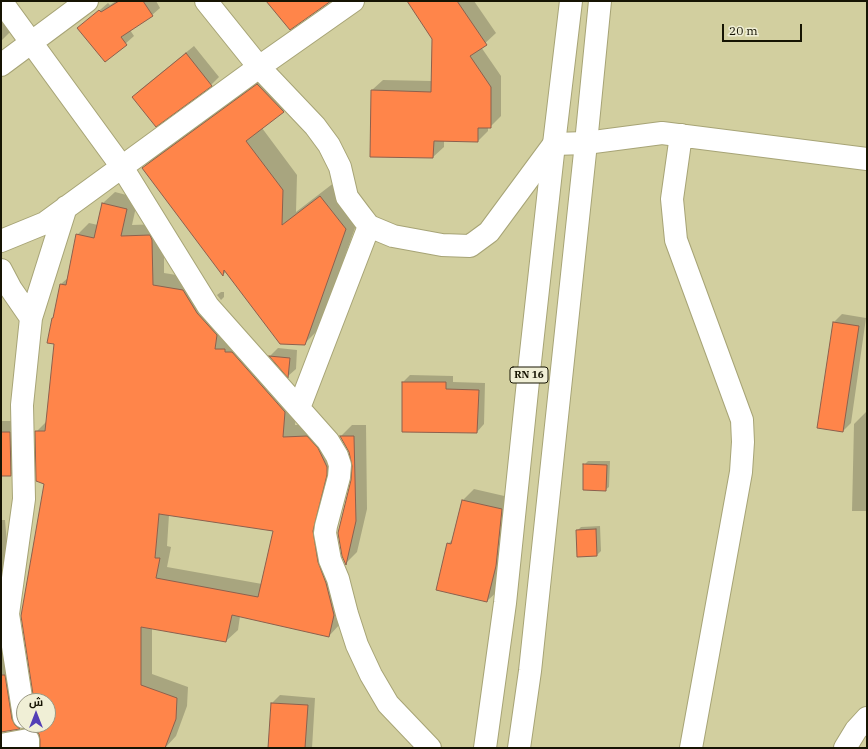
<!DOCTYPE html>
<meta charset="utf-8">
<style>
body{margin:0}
#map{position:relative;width:868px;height:749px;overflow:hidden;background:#d2cf9f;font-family:"IBM Plex Serif",Cairo,serif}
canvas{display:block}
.frame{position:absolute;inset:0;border:2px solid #161403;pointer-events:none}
.north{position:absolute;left:16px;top:693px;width:40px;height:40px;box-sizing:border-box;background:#f0efd6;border:1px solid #999782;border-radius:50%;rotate:0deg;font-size:11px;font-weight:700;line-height:16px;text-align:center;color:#161403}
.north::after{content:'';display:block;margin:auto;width:14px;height:18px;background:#533fb6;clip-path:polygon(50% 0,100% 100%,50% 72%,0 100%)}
.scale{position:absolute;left:722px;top:24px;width:80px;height:18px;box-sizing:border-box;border:2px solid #161403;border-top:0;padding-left:5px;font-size:12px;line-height:14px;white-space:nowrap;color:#161403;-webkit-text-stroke:3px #f0efd6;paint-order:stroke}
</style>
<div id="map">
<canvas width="868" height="749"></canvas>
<div class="frame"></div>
<div class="north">ش</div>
<div class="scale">20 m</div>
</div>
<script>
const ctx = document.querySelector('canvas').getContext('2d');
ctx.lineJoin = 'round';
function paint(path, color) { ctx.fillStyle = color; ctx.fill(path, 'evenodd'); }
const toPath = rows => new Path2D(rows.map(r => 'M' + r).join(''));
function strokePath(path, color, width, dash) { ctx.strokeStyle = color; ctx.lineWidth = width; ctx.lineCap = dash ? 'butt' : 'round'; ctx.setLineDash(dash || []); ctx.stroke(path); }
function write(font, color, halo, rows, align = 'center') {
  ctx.font = font + ' "IBM Plex Serif",serif'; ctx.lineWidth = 3; ctx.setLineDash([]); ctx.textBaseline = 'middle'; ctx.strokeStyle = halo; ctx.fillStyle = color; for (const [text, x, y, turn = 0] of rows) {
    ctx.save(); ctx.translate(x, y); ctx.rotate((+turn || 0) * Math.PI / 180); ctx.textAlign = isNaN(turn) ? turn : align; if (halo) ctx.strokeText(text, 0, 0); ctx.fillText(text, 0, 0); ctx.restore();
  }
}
const shadow = toPath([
 [116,1,156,1,160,8,152,15,130,30,134,36,106,61,79,28,108,3,110,5],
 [408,1,474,1,496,33,481,47,501,76,501,116,490,127,488,127,488,131,478,141,444,140,444,147,433,157,372,90,383,80,432,81,433,39],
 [1,13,12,30,1,41],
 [194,46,219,77,211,85,156,125,133,97,141,89],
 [273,70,298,97,284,111,262,128,297,175,296,212,335,182,360,214,319,329,304,344,226,271,224,274,143,168,158,153],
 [115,192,138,198,132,225,161,224,164,228,164,273,195,278,297,400,295,425,319,425,337,449,325,510,340,624,329,636,240,616,238,630,226,641,152,628,152,674,188,687,187,706,176,736,165,748,41,748,42,740,39,732,34,725,48,725,48,701,35,701,45,483,36,432,47,421,55,343,55,316,61,284,69,277,77,235,89,223,98,225,103,203],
 [169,515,275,530,262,584,167,567,171,547,167,546],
 [221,292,224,292,224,297,221,300,217,295],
 [842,314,866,318,851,423,843,431,818,427,834,322],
 [278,348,297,350,296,369,288,376,270,356],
 [410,375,453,376,453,382,485,383,484,424,477,432,403,382],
 [866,412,867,412,867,511,852,511,854,424],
 [1,421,21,421,22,463,11,475,1,475],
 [352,425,366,425,367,509,357,552,346,563,353,466,350,452,341,436],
 [588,461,610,461,609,487,605,490,584,465],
 [474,489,513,498,499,590,487,601,448,544,453,539,463,500],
 [1,520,5,520,10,579,24,723,20,728,1,731],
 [600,526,601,551,597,555,578,556,577,531,581,527],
 [280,695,315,698,312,748,269,748,272,703]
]);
const building = toPath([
 [119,1,143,1,153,16,121,37,127,45,105,62,77,28,99,10,101,12,119,1],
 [266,1,331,1,290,30,266,1],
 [407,1,457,1,487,45,470,56,491,87,491,128,478,128,478,142,434,141,433,158,370,157,371,90,431,92,432,39,407,1],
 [186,53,212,86,156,127,132,97,186,53],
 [257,84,284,112,246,141,283,190,282,225,320,196,346,229,305,345,280,344,224,270,223,276,142,168,257,84],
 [102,203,127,209,121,236,150,235,152,240,153,285,183,290,197,313,217,335,215,349,225,349,225,352,232,352,285,412,283,437,307,436,318,448,327,467,327,475,313,531,318,562,326,583,334,615,329,637,232,615,226,642,141,627,141,685,177,698,176,719,165,748,40,748,40,740,39,734,33,729,29,728,33,725,48,725,48,701,34,701,21,616,44,484,36,481,35,431,45,431,54,344,47,343,52,318,53,318,60,284,66,285,76,234,94,238,102,203],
 [159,514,273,531,258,597,156,578,160,558,155,558,159,514],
 [833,322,859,326,843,432,817,428,833,322],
 [269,356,290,358,288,378,269,356],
 [402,382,446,382,446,389,479,390,477,433,402,432,402,382],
 [1,432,10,432,11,476,1,476,1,432],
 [340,436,354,436,356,521,346,565,342,556,338,533,351,480,352,466,349,452,340,436],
 [583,464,607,465,606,491,583,490,583,464],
 [462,500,502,509,496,566,487,602,436,590,447,543,451,544,462,500],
 [596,529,597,556,577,557,576,530,596,529],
 [1,675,5,675,12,719,15,725,20,729,1,732,1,675],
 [271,703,308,705,305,748,268,748,271,703]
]);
const minor = toPath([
 [1,1,122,167,208,306,328,441,337,456,340,465,339,477,326,526,325,533,330,560,338,579,347,614,357,645,371,675,388,704,430,748],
 [206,1,259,67,315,126,329,145,340,167,347,197,359,213,369,226,393,236,442,245,470,246,489,232,554,144,586,143,662,133,867,159],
 [1,65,87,1],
 [681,135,672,199,676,240,742,420,743,442,741,472,691,748],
 [1,241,45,223,259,67,353,1],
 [1,270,11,289,31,318],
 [299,408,369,226],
 [24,717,8,614,24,499,22,405,31,318,66,207],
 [1,745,28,740,28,748],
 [845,748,856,730,867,718]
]);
const major = toPath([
 [485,748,505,603,530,362,554,144,571,1],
 [519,748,530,671,586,143,600,1]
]);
const shields = [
 [529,375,38]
];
const shieldNames = [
 ["RN 16",529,375]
];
paint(shadow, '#0003');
paint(building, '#ff854a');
strokePath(building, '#8c604d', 1);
strokePath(minor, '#a7a476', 24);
strokePath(major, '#a7a476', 24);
strokePath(minor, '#fff', 22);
strokePath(major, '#fff', 22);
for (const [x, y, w] of shields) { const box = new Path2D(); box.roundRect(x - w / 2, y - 8, w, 16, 3); ctx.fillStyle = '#f0efd6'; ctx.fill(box); strokePath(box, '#161403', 1); }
write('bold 10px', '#161403', null, shieldNames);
</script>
